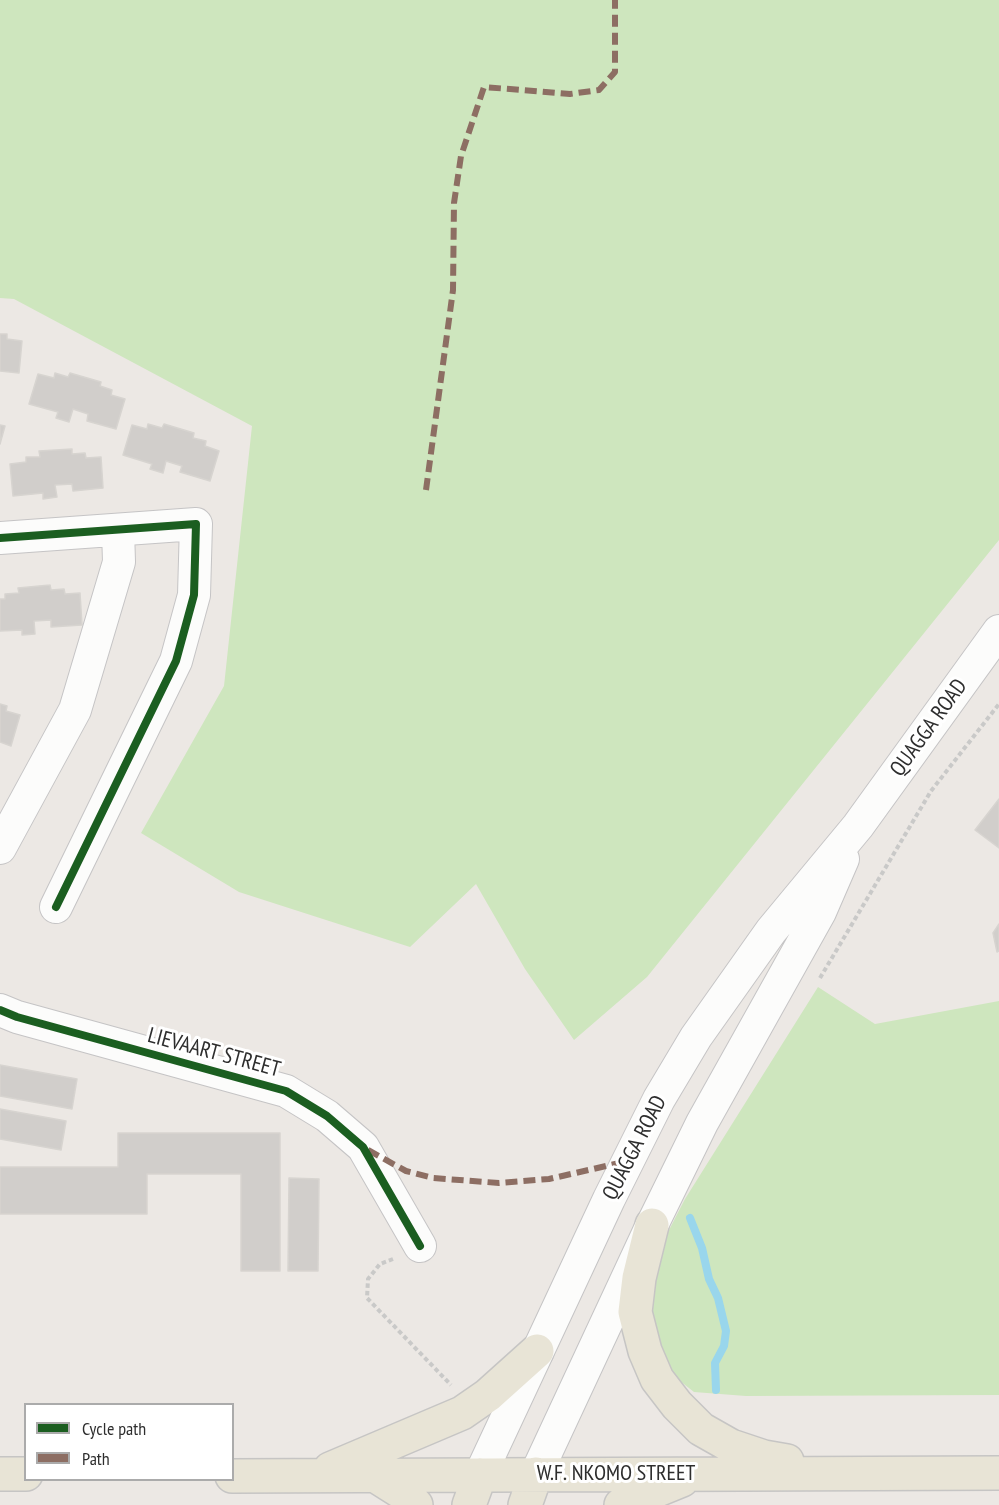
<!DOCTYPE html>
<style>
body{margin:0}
#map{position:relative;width:999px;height:1505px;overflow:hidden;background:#ece8e4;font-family:"PT Sans Narrow",sans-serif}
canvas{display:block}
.legend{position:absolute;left:24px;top:1403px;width:210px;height:78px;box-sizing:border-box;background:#fff;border:2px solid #ababab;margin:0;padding:8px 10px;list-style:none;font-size:18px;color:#2e2e2e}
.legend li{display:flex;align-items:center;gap:12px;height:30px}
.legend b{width:30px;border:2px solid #ababab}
</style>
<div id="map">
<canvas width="999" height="1505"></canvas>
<ul class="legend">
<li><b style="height:8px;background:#1b5e20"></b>Cycle path</li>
<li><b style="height:8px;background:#8d6e63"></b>Path</li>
</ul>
</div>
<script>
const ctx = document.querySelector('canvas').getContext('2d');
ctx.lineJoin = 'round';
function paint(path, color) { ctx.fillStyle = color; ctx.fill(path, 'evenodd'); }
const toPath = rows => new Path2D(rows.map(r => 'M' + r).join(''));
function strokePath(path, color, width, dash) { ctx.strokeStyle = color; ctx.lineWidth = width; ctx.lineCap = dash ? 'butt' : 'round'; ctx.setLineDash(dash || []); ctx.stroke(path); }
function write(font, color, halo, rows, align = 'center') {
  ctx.font = font + ' "PT Sans Narrow",sans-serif'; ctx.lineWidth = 6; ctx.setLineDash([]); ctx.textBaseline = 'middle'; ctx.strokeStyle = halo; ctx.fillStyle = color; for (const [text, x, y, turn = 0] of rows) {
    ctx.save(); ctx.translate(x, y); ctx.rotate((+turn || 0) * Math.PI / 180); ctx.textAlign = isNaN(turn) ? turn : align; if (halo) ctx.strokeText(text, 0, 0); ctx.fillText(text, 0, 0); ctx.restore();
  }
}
const green = toPath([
 [0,0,999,0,999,540,647,977,574,1040,525,969,476,884,410,947,239,892,141,833,224,686,252,426,14,299,0,298],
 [818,987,875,1024,999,1001,999,1395,746,1396,694,1392,666,1370,648,1299,651,1265,685,1199]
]);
const stream = toPath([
 [690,1218,702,1248,709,1279,718,1298,726,1331,724,1346,715,1363,716,1390]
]);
const building = toPath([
 [0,334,7,334,7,339,22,341,19,373,0,371,0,334],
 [55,373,68,377,70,373,101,382,100,386,112,390,111,395,125,399,116,429,87,421,88,414,73,409,69,422,56,418,58,412,29,404,38,374,54,378,55,373],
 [148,424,162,428,164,424,194,433,193,438,206,441,205,446,219,451,210,481,180,472,182,466,166,461,163,473,150,469,152,464,123,455,132,425,147,429,148,424],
 [0,425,5,426,0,444,0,425],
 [72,449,72,454,85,453,86,458,101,457,103,488,73,491,72,484,55,485,57,497,43,499,43,493,13,496,10,464,26,462,26,457,40,457,39,451,72,449],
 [50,585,51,590,64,589,65,594,80,593,82,625,51,627,51,620,34,621,35,634,22,635,22,630,0,631,0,599,5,599,5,594,19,593,18,588,50,585],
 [0,704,7,706,6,711,20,715,11,746,0,742,0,704],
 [999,799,999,848,975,830,999,799],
 [999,924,999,951,997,952,993,933,999,924],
 [0,1065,77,1079,72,1109,0,1096,0,1065],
 [0,1109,66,1121,61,1150,0,1139,0,1109],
 [118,1133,280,1133,280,1271,241,1271,241,1174,147,1174,147,1214,0,1214,0,1167,118,1167,118,1133],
 [289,1178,319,1179,318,1271,288,1271,289,1178]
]);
const path = toPath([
 [820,978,931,791,999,704],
 [393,1259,380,1264,368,1279,367,1298,451,1385]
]);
const minor = toPath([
 [0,538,196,524,194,595,176,661,56,907],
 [0,848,75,710,119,562,118,530],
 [0,1010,17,1017,286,1091,327,1116,363,1147,420,1246],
 [536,1474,652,1225,702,1123,820,912,843,859],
 [480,1475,609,1199,659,1099,696,1037,771,931,858,826,999,631]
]);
const major = toPath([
 [652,1225,639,1278,635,1312,645,1351,657,1379,677,1405,701,1429,731,1446,764,1457,787,1461],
 [330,1469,462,1413,488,1395,537,1351],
 [0,1474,26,1474],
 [232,1476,999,1473],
 [376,1476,406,1495,416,1505],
 [469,1505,480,1475],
 [525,1505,536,1474],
 [621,1505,682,1480]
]);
const quiet = toPath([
 [426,490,453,290,454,203,461,156,484,87,570,94,599,90,615,72,615,0],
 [368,1150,406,1171,433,1178,499,1183,549,1179,628,1161]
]);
const cycleway = toPath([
 [0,538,196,524,194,595,176,661,56,907],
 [0,1010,17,1017,286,1091,327,1116,363,1147,420,1246]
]);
const streetNames = [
 ["QUAGGA ROAD",929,728,-54],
 ["LIEVAART STREET",214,1053,15],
 ["QUAGGA ROAD",635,1148,-63],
 ["W.F. NKOMO STREET",616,1474]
];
paint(green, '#cee6be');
strokePath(stream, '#99d6ec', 8);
paint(building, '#d1cecb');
strokePath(building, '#d7d4d0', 1.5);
strokePath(minor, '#c5c4c5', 34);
strokePath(major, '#c6c5c4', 36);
strokePath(path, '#c9c9c8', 4, [4.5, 3]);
strokePath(minor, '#fcfcfb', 32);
strokePath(major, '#e8e4d6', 33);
strokePath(quiet, '#8d6e63', 6, [12, 6]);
strokePath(cycleway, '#1b5e20', 8);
write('22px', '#2e2e2e', '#fff', streetNames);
</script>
